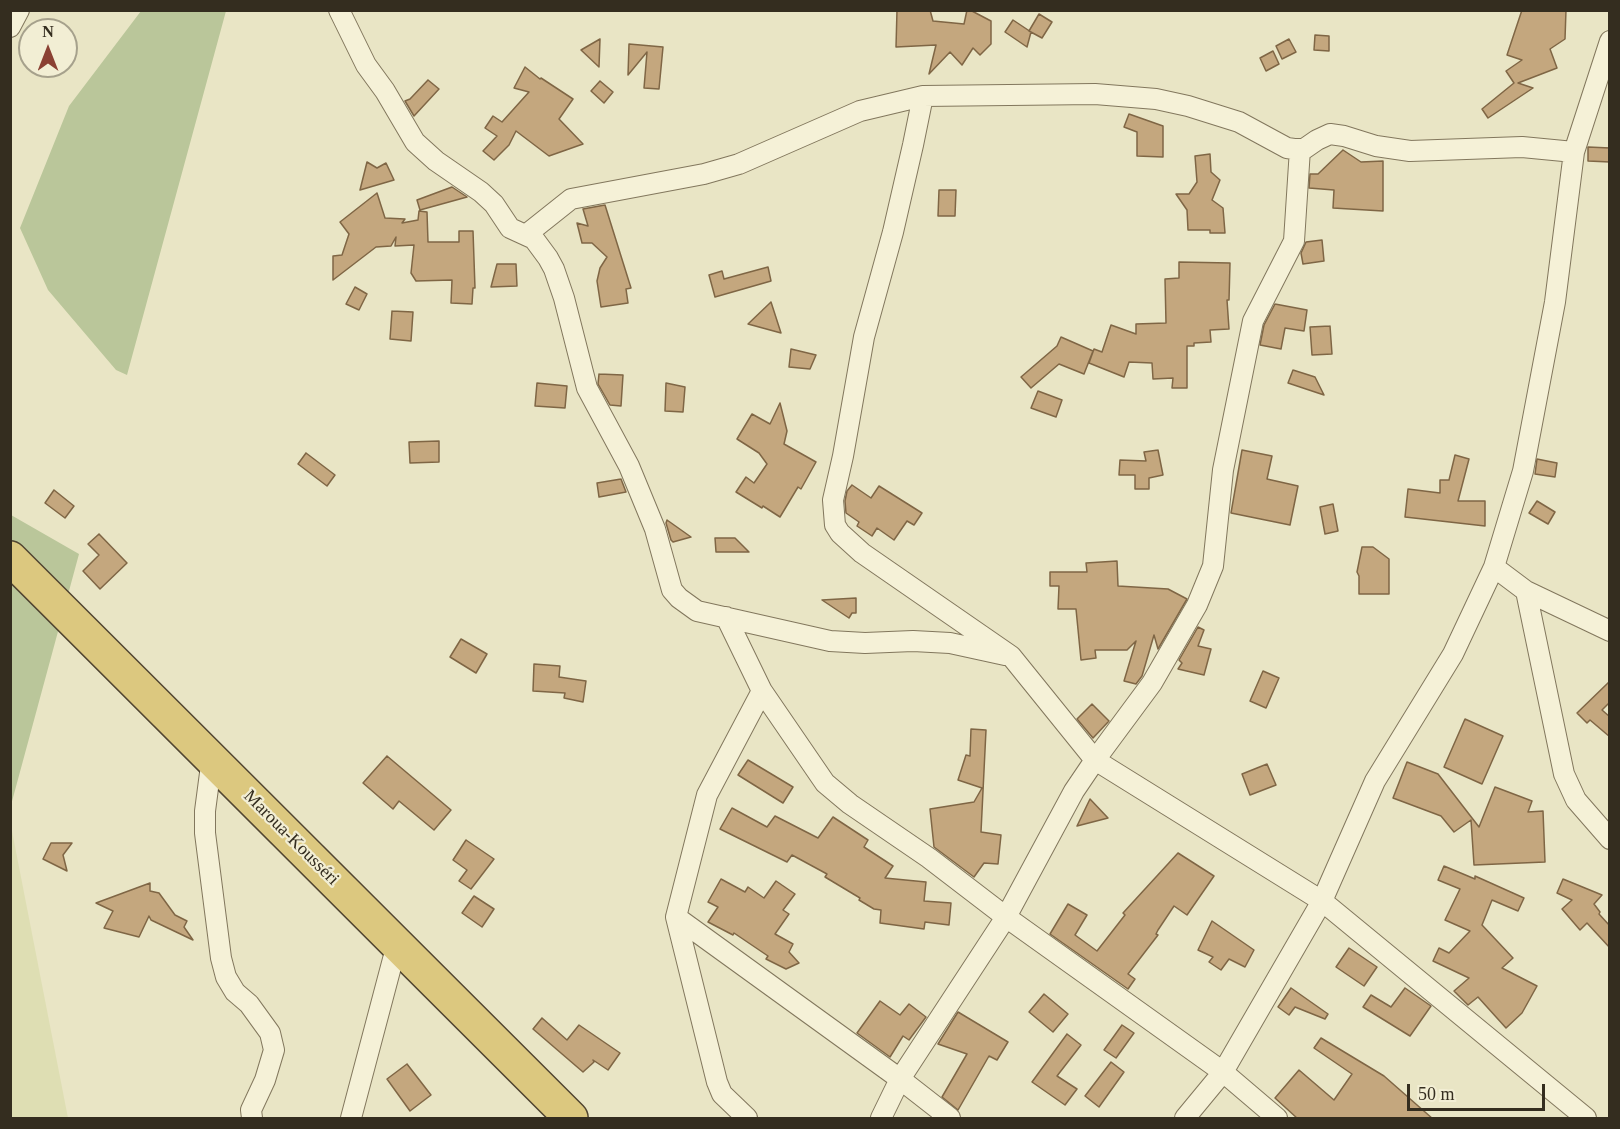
<!DOCTYPE html>
<meta charset="utf-8">
<style>
body{margin:0}
#map{position:relative;width:1620px;height:1129px;overflow:hidden;background:#e9e5c5;font-family:Georgia,serif}
canvas{display:block}
.frame{position:absolute;inset:0;border:12px solid #342d1f;pointer-events:none}
.north{position:absolute;left:18px;top:18px;width:60px;height:60px;box-sizing:border-box;background:#f2eed4;border:2px solid #a6a18c;border-radius:50%;rotate:0deg;font-size:16px;font-weight:700;line-height:24px;text-align:center;color:#342d1f}
.north::after{content:'';display:block;margin:auto;width:21px;height:27px;background:#8b4133;clip-path:polygon(50% 0,100% 100%,50% 72%,0 100%)}
.scale{position:absolute;left:1407px;top:1084px;width:138px;height:27px;box-sizing:border-box;border:3px solid #342d1f;border-top:0;padding-left:8px;font-size:18px;line-height:21px;white-space:nowrap;color:#342d1f;-webkit-text-stroke:4px #f2eed4;paint-order:stroke}
</style>
<div id="map">
<canvas width="1620" height="1129"></canvas>
<div class="frame"></div>
<div class="north">N</div>
<div class="scale">50 m</div>
</div>
<script>
const ctx = document.querySelector('canvas').getContext('2d');
ctx.lineJoin = 'round';
function paint(path, color) { ctx.fillStyle = color; ctx.fill(path, 'evenodd'); }
const toPath = rows => new Path2D(rows.map(r => 'M' + r).join(''));
function strokePath(path, color, width, dash) { ctx.strokeStyle = color; ctx.lineWidth = width; ctx.lineCap = dash ? 'butt' : 'round'; ctx.setLineDash(dash || []); ctx.stroke(path); }
function write(font, color, halo, rows, align = 'center') {
  ctx.font = font + ' Georgia,serif'; ctx.lineWidth = 4.5; ctx.setLineDash([]); ctx.textBaseline = 'middle'; ctx.strokeStyle = halo; ctx.fillStyle = color; for (const [text, x, y, turn = 0] of rows) {
    ctx.save(); ctx.translate(x, y); ctx.rotate((+turn || 0) * Math.PI / 180); ctx.textAlign = isNaN(turn) ? turn : align; if (halo) ctx.strokeText(text, 0, 0); ctx.fillText(text, 0, 0); ctx.restore();
  }
}
const farmland = toPath([
 [11,826,68,1118,11,1118]
]);
const green = toPath([
 [141,11,226,11,127,375,116,370,48,290,20,228,69,106],
 [11,515,79,554,11,805]
]);
const building = toPath([
 [897,10,930,10,933,21,964,24,967,10,970,10,991,21,991,44,980,55,973,48,962,65,950,52,929,74,936,45,896,47,897,10],
 [1522,10,1566,10,1565,39,1550,49,1557,68,1518,83,1533,88,1488,118,1482,109,1514,83,1506,71,1522,60,1507,55,1522,10],
 [1039,14,1052,22,1042,38,1029,31,1039,14],
 [1013,20,1031,32,1027,47,1005,32,1013,20],
 [1315,35,1329,36,1329,51,1314,50,1315,35],
 [600,39,599,67,581,50,600,39],
 [1289,39,1296,52,1282,59,1276,46,1289,39],
 [629,44,663,47,659,89,644,88,647,52,628,75,629,44],
 [1273,51,1279,64,1266,71,1260,58,1273,51],
 [525,67,540,79,541,78,573,99,559,119,583,144,549,156,516,131,509,145,494,160,483,151,497,136,485,128,493,116,502,122,529,92,514,88,525,67],
 [428,80,439,89,414,116,405,101,410,99,428,80],
 [600,81,613,92,604,103,591,91,600,81],
 [1129,114,1163,126,1163,157,1137,156,1137,132,1124,127,1129,114],
 [1588,147,1610,148,1610,162,1588,161,1588,147],
 [1343,150,1361,162,1383,161,1383,211,1333,208,1334,190,1309,188,1310,174,1318,174,1343,150],
 [1210,154,1211,172,1220,180,1212,200,1223,208,1225,233,1210,233,1210,230,1188,230,1187,210,1176,194,1189,194,1197,182,1195,156,1210,154],
 [367,162,377,168,386,163,394,180,360,190,367,162],
 [452,187,467,197,420,210,417,200,452,187],
 [939,190,956,190,955,216,938,216,939,190],
 [377,193,385,218,405,219,402,223,418,220,419,211,427,212,428,242,459,242,459,231,473,231,475,288,473,288,472,304,451,303,452,280,416,281,411,273,414,245,395,246,396,237,391,246,376,247,333,280,333,256,342,255,349,234,340,222,377,193],
 [605,205,631,288,626,289,628,303,601,307,597,281,600,268,607,257,592,243,582,243,577,223,588,226,583,209,605,205],
 [1322,240,1324,261,1303,264,1301,253,1306,242,1322,240],
 [1179,262,1230,263,1229,300,1227,300,1229,329,1210,330,1211,342,1194,343,1194,346,1187,346,1187,388,1172,388,1173,378,1153,379,1152,363,1129,362,1124,377,1089,363,1094,349,1102,352,1111,325,1136,334,1136,324,1166,323,1165,279,1179,278,1179,262],
 [497,264,516,264,517,286,491,287,497,264],
 [768,267,771,281,715,297,709,275,722,271,724,279,768,267],
 [355,287,367,294,359,310,346,304,355,287],
 [771,302,781,333,748,324,771,302],
 [1275,304,1307,310,1304,331,1285,328,1281,349,1260,345,1264,325,1275,304],
 [392,311,413,312,411,341,390,339,392,311],
 [1330,326,1332,354,1312,355,1310,327,1330,326],
 [1061,337,1093,351,1084,374,1059,364,1031,388,1021,377,1057,346,1061,337],
 [791,349,816,355,810,369,789,367,791,349],
 [1293,370,1315,377,1324,395,1288,383,1293,370],
 [599,374,623,375,621,406,610,405,598,384,599,374],
 [537,383,567,386,565,408,535,406,537,383],
 [666,383,685,387,683,412,665,411,666,383],
 [1038,391,1062,400,1056,417,1031,408,1038,391],
 [780,403,787,431,784,444,816,462,801,489,798,487,780,517,763,506,762,508,736,492,746,477,754,483,767,464,759,453,737,439,752,414,770,424,780,403],
 [439,441,439,462,410,463,409,442,439,441],
 [1158,450,1163,475,1149,478,1149,489,1135,489,1135,475,1119,475,1120,460,1146,461,1144,452,1158,450],
 [1242,450,1272,456,1267,479,1298,486,1290,525,1231,513,1242,450],
 [306,453,335,475,327,486,298,464,306,453],
 [1455,455,1469,459,1458,501,1485,501,1485,526,1405,517,1408,489,1440,493,1440,480,1449,480,1455,455],
 [1537,459,1557,463,1555,477,1535,474,1537,459],
 [621,479,626,492,599,497,597,483,621,479],
 [852,485,871,498,879,486,922,513,914,525,907,521,894,540,877,528,872,536,857,526,859,522,846,513,845,501,847,491,852,485],
 [54,490,74,506,65,518,45,503,54,490],
 [1537,501,1555,512,1548,524,1529,513,1537,501],
 [1333,504,1338,531,1325,534,1320,507,1333,504],
 [667,520,691,537,673,542,671,540,666,523,667,520],
 [99,534,127,563,100,589,83,571,99,555,88,544,99,534],
 [715,538,735,538,749,552,716,552,715,538],
 [1362,547,1373,547,1389,559,1389,594,1359,594,1359,576,1357,572,1362,547],
 [1117,561,1118,586,1168,589,1187,599,1158,649,1154,635,1142,676,1136,684,1124,681,1136,641,1127,650,1095,650,1096,658,1081,660,1076,609,1058,609,1059,586,1050,586,1050,572,1087,572,1086,563,1117,561],
 [856,598,856,613,852,613,849,618,822,600,856,598],
 [1198,627,1204,630,1198,646,1211,649,1204,675,1178,669,1182,663,1179,660,1198,627],
 [461,639,487,654,476,673,450,657,461,639],
 [534,664,560,666,559,677,586,681,583,702,564,698,565,693,533,691,534,664],
 [1263,671,1279,678,1266,708,1250,701,1263,671],
 [1610,681,1610,702,1602,710,1610,717,1610,737,1590,720,1587,723,1577,713,1610,681],
 [1092,704,1109,721,1093,738,1077,719,1092,704],
 [1465,719,1503,736,1482,784,1444,767,1465,719],
 [971,729,986,730,981,832,1001,835,998,864,984,863,974,877,934,847,930,809,974,802,982,788,958,780,966,755,970,756,971,729],
 [387,756,451,810,434,830,399,801,393,809,363,783,387,756],
 [748,760,793,787,783,803,738,775,748,760],
 [1407,762,1438,774,1479,827,1495,787,1532,801,1528,812,1543,811,1545,862,1474,865,1471,820,1454,832,1441,816,1393,798,1407,762],
 [1267,764,1276,785,1250,795,1242,774,1267,764],
 [1090,799,1108,818,1077,826,1090,799],
 [732,808,767,827,775,816,818,838,833,817,868,840,864,847,893,866,885,878,926,882,924,901,951,903,949,925,925,922,924,929,880,923,881,910,874,909,859,900,860,898,825,877,827,874,792,855,787,862,720,829,732,808],
 [466,840,494,859,471,889,459,881,467,870,453,860,466,840],
 [51,843,72,843,63,855,67,871,43,859,51,843],
 [1178,853,1214,876,1187,915,1174,906,1158,930,1156,934,1158,935,1128,974,1135,979,1128,989,1050,934,1068,904,1087,915,1075,935,1097,951,1125,915,1123,913,1178,853],
 [1444,866,1475,879,1475,876,1524,898,1518,911,1492,900,1482,925,1513,958,1502,968,1537,986,1522,1013,1506,1028,1478,997,1468,1005,1454,991,1469,978,1433,961,1439,948,1449,953,1470,931,1445,920,1460,889,1438,880,1444,866],
 [721,879,745,892,748,887,764,898,776,881,795,894,783,910,789,914,775,934,793,944,789,952,799,963,786,969,766,959,768,956,734,933,733,935,708,922,718,907,708,902,721,879],
 [1563,879,1602,895,1594,904,1600,912,1599,914,1610,926,1610,948,1587,923,1580,930,1562,909,1572,900,1557,893,1563,879],
 [150,883,150,891,159,893,175,915,187,921,184,927,193,940,151,920,149,916,139,937,104,928,113,911,96,903,150,883],
 [474,896,494,909,482,927,462,913,474,896],
 [1212,921,1254,950,1245,967,1229,959,1221,970,1209,962,1213,957,1198,950,1212,921],
 [1349,948,1377,967,1364,986,1336,967,1349,948],
 [1291,988,1328,1014,1325,1019,1295,1007,1289,1015,1278,1007,1291,988],
 [1405,988,1431,1006,1410,1036,1363,1007,1371,995,1391,1007,1405,988],
 [1044,994,1068,1014,1053,1032,1029,1012,1044,994],
 [880,1001,900,1015,909,1004,926,1017,909,1040,903,1036,890,1057,857,1033,880,1001],
 [958,1012,1008,1042,997,1060,989,1056,958,1110,942,1097,967,1054,938,1044,958,1012],
 [542,1018,567,1040,579,1025,620,1053,608,1070,593,1060,594,1062,583,1072,533,1029,542,1018],
 [1122,1025,1134,1033,1116,1058,1104,1050,1122,1025],
 [1067,1034,1081,1045,1057,1076,1077,1089,1065,1105,1032,1082,1067,1034],
 [1321,1038,1384,1076,1433,1119,1298,1119,1275,1098,1299,1070,1334,1100,1352,1074,1314,1048,1321,1038],
 [1111,1062,1124,1072,1099,1107,1085,1096,1111,1062],
 [407,1064,431,1095,410,1111,387,1079,407,1064]
]);
const minor = toPath([
 [339,10,366,65,385,91,415,142,436,161,481,192,494,204,510,228,534,239,548,258,554,269,564,298,587,388,629,466,655,529,672,590,679,598,697,611,830,641,865,643,913,641,950,643,1005,655],
 [10,27,19,10],
 [923,96,913,145,893,232,864,337,843,456,833,500,835,525,840,533,862,553,1011,656,1095,760,1322,901,1586,1118],
 [527,234,571,199,704,174,739,164,860,111,923,96,1095,94,1156,99,1188,106,1239,122,1287,148,1294,149,1304,149,1317,140,1330,134,1344,136,1376,146,1410,151,1522,147,1574,152],
 [1494,567,1526,591,1610,631],
 [1526,591,1564,774,1576,800,1610,839],
 [726,617,762,691,707,795,676,917,717,1082,722,1094,747,1118],
 [762,691,825,783,850,804,929,858,1006,917,1223,1072,1277,1118],
 [212,758,205,811,205,833,221,958,226,977,235,992,249,1004,270,1033,274,1050,265,1080,251,1110,252,1118],
 [676,917,900,1079,950,1118],
 [351,1118,397,944],
 [881,1118,900,1079,1006,917,1074,791,1095,760,1152,683,1197,605,1213,566,1223,470,1253,321,1294,241,1300,149],
 [1185,1118,1223,1072,1322,901,1375,781,1453,654,1494,567,1523,471,1555,302,1574,152,1610,41]
]);
const trunk = toPath([
 [10,558,571,1118]
]);
const streetNames = [
 ["Maroua-Kousséri",291,838,45]
];
paint(farmland, '#dedeb3');
paint(green, '#bac69a');
paint(building, '#c4a77e');
strokePath(building, '#7f6645', 1.5);
strokePath(minor, '#82775d', 22);
strokePath(trunk, '#514531', 36);
strokePath(minor, '#f5f1d7', 20);
strokePath(trunk, '#dcc87f', 33);
write('18px', '#342d1f', '#f2eed4', streetNames);
</script>
